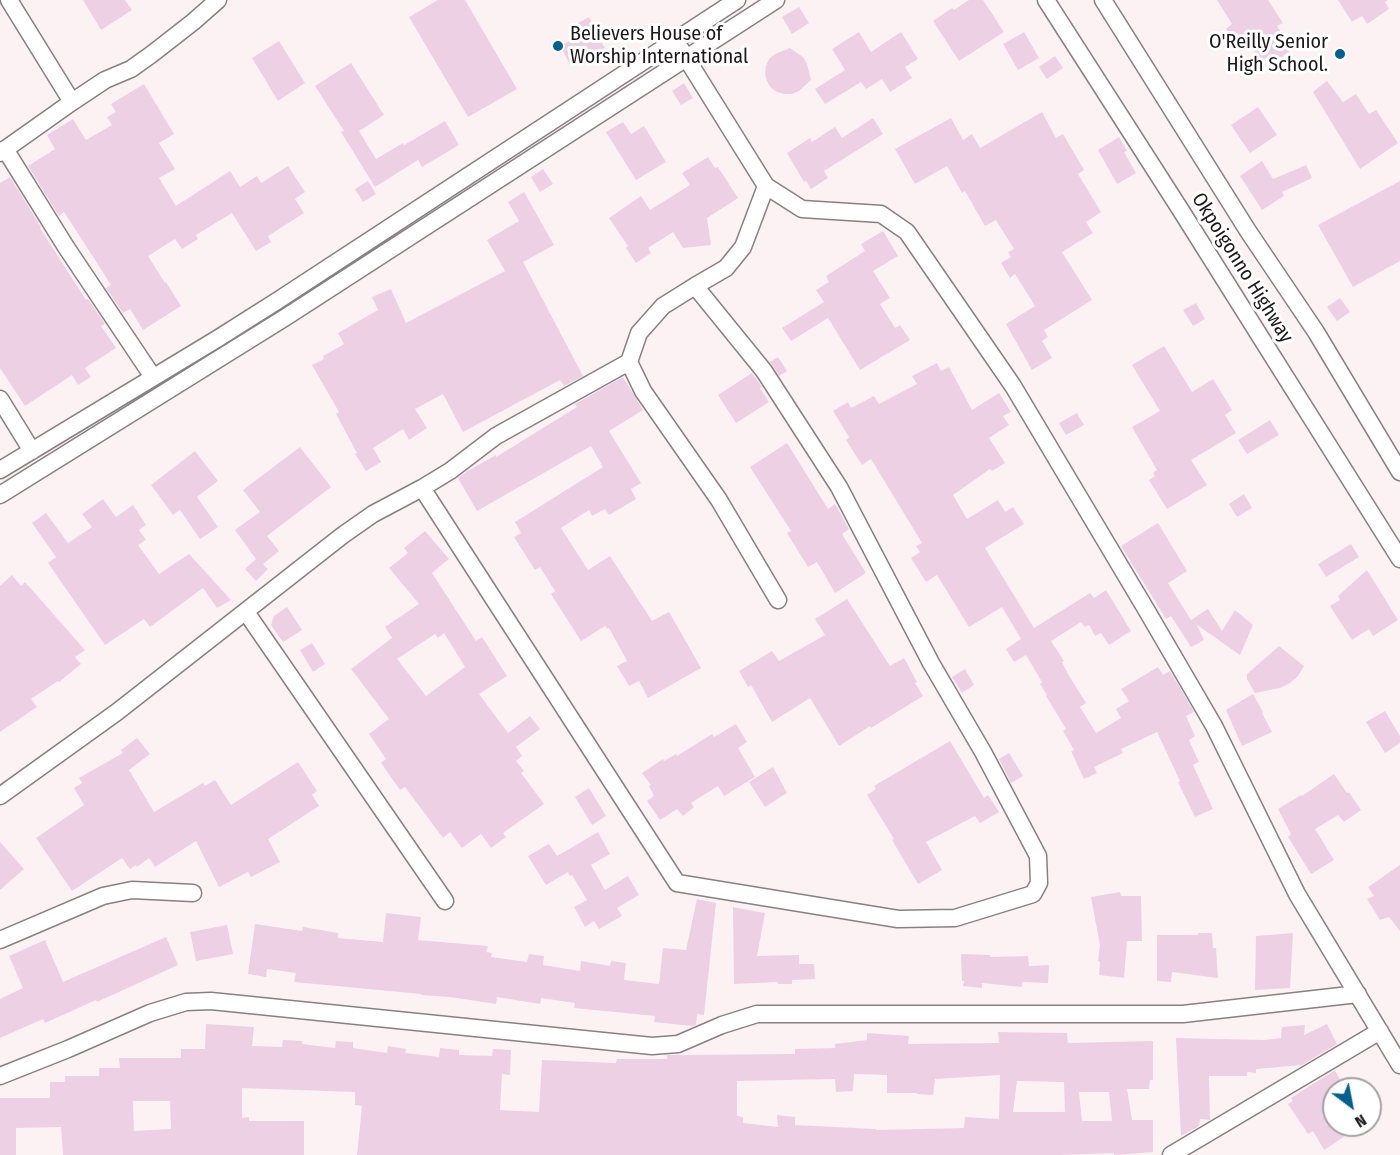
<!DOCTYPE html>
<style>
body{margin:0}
#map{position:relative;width:1400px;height:1155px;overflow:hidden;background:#fcf2f4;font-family:"Fira Sans Condensed",sans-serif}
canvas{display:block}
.north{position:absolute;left:1322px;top:1077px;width:60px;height:60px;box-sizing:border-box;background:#fff;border:2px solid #a4a3a3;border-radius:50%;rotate:148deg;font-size:16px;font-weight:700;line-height:24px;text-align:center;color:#1c1819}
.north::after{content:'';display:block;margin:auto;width:21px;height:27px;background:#006090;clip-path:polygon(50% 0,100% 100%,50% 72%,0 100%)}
</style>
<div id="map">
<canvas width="1400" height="1155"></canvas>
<div class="north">N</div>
</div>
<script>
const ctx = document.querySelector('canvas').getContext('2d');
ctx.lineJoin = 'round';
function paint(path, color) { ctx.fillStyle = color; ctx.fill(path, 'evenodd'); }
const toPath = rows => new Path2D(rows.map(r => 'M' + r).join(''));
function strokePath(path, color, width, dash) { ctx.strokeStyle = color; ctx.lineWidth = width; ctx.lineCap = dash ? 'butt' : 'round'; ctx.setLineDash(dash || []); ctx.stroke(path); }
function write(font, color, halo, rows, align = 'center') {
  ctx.font = font + ' "Fira Sans Condensed",sans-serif'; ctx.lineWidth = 6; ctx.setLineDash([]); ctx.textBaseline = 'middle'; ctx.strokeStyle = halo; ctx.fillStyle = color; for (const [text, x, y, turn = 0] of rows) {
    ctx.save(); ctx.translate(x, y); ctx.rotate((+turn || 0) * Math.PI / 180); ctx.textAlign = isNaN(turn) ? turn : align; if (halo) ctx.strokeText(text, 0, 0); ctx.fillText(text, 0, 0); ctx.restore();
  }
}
const building = toPath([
 [83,0,125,0,132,10,101,30],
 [438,0,465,0,517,89,468,117,409,17],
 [969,0,983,0,1004,32,959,61,933,21,952,8,954,10],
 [1217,0,1268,0,1283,23,1277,26,1293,49,1274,62,1270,55,1261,61,1245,38,1236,44,1226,29,1232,24],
 [1338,0,1388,0,1385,2,1389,9,1367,24,1362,16,1352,22],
 [799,7,809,23,792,34,782,17],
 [589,17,596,31,595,32,605,48,570,65,560,45,577,38,571,27],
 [859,32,871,52,901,32,918,59,905,67,912,78,890,92,882,79,866,89,861,82,825,104,815,89,845,70,832,49],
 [1024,32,1039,58,1018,70,1003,44],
 [279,41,305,83,278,101,252,58],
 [790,48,803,57,807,64,811,80,799,91,792,94,784,94,777,92,771,88,767,81,765,74,766,66,769,59,775,54],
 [1055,56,1063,68,1047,79,1039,67],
 [351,63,384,115,359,131,376,159,403,143,404,145,445,121,459,145,422,167,418,160,375,187,341,132,344,131,315,86],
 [1327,81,1343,102,1356,94,1369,114,1376,110,1398,143,1360,169,1313,92],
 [684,83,693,98,681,105,672,91],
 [144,84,174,134,159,143,175,169,159,178,176,206,230,171,240,187,257,176,261,183,288,166,305,192,295,199,304,213,268,236,271,242,256,251,232,213,196,235,198,239,182,249,175,239,148,256,165,283,166,282,181,306,143,330,130,309,123,313,106,288,111,285,86,246,64,212,59,216,28,166,55,149,47,135,73,119,86,140,112,125,107,117,116,112,111,104],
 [1258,107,1277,135,1250,153,1231,125],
 [1042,112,1056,138,1063,134,1084,170,1078,174,1101,212,1086,222,1093,233,1062,252,1092,300,1044,330,1048,337,1042,341,1052,358,1032,370,1006,324,1035,306,1015,274,1010,278,1001,263,1011,257,1008,252,1014,249,996,220,985,226,965,191,962,193,947,166,915,184,895,149,951,118,963,140,972,134,980,148],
 [873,118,883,134,824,171,828,178,811,189,806,181,804,182,787,153,810,138,812,142,835,127,842,138],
 [623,122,631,134,644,126,666,162,636,180,606,132],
 [1119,137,1127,151,1124,152,1136,173,1117,184,1098,150],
 [708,157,715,168,718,167,738,198,707,218,711,245,683,248,673,232,648,248,651,253,636,263,626,248,628,246,609,218,641,196,650,210,690,185,682,173],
 [1262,161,1273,179,1306,165,1312,178,1282,192,1284,196,1262,210,1240,176],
 [543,169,553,184,540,192,531,177],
 [10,177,41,227,40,228,86,300,88,299,105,324,101,326,116,348,85,368,91,377,78,385,72,375,25,406,0,368,0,183],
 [368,181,376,194,363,202,355,189],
 [1400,181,1400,261,1353,287,1318,225],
 [524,192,554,245,523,262,583,376,564,386,560,380,463,432,443,394,415,409,427,428,409,440,403,429,373,448,381,462,366,471,355,454,357,453,336,414,339,412,312,365,324,359,323,356,344,344,338,333,378,310,372,297,391,289,406,323,505,271,487,240,519,221,508,202],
 [883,231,898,256,873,271,890,298,880,304,895,328,900,325,910,340,860,370,828,318,791,341,782,328,824,302,816,290,829,282,826,276,865,251,861,244],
 [1340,298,1350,312,1337,321,1327,307],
 [1196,303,1205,319,1193,326,1183,310],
 [1164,346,1192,392,1213,379,1232,410,1225,415,1236,433,1191,460,1207,485,1167,509,1149,480,1155,476,1153,473,1157,470,1132,427,1160,411,1132,365],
 [778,357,787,371,779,376,770,362],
 [937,363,941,371,949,367,972,410,999,393,1011,412,1003,416,1009,425,989,438,1005,463,992,471,990,469,953,495,967,519,998,500,1005,512,1013,507,1024,524,985,548,1034,628,1090,593,1094,598,1106,590,1131,631,1109,645,1101,633,1095,636,1089,625,1085,627,1081,622,1051,641,1064,661,1062,662,1068,674,1086,703,1080,707,1096,733,1121,718,1116,709,1129,701,1121,689,1158,667,1163,675,1170,671,1194,712,1186,716,1195,736,1189,740,1199,762,1193,765,1213,809,1195,817,1178,782,1180,781,1157,732,1121,749,1123,753,1094,767,1097,773,1084,779,1071,751,1074,750,1063,731,1066,729,1046,696,1047,695,1040,684,1042,682,1026,655,1014,662,1006,649,1021,639,1002,607,969,627,937,575,926,582,911,558,920,552,916,546,922,543,871,459,862,465,846,440,849,437,833,411,848,402,851,408,874,396,879,404,917,384,912,376],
 [752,373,762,387,760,388,769,402,736,423,718,395],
 [623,377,643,410,609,431,641,483,631,489,636,499,609,515,605,509,592,516,589,510,561,528,588,570,610,556,652,621,669,612,701,668,648,698,639,681,629,686,617,666,627,661,609,628,607,629,605,626,581,641,551,594,555,591,540,567,535,570,514,537,521,533,515,522,603,467,591,446,477,511,458,478,466,472,496,455,496,457,577,407,575,404],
 [1077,413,1084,425,1066,435,1059,423],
 [1270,420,1279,435,1247,454,1238,440],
 [787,443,828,509,835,504,849,529,842,534,866,573,835,593,817,562,808,567,787,533,791,531,750,467],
 [300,447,331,487,267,536,279,551,263,564,268,569,256,581,245,569,256,559,235,530,260,512,243,490],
 [195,451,218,481,197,497,218,527,200,539,180,510,173,515,151,485],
 [1244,494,1252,508,1237,517,1229,504],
 [103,499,116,517,133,505,146,525,139,530,146,540,138,545,159,574,189,554,231,600,217,608,203,588,150,627,144,619,105,645,48,563,56,557,32,523,46,513,68,543,92,527,82,514],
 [1158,523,1187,571,1168,583,1191,620,1208,609,1222,631,1235,610,1253,625,1240,655,1197,625,1204,640,1191,647,1171,616,1166,619,1121,546],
 [425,531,449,559,432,573,476,641,482,637,507,676,479,694,508,733,530,716,540,729,516,747,522,756,516,761,524,771,521,773,544,804,503,833,506,837,491,848,481,834,462,848,450,832,443,838,405,787,400,790,381,763,386,759,369,734,389,719,351,669,392,638,385,627,419,604,389,568,408,553,404,548],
 [444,633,465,667,426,696,397,659,435,634,438,638],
 [1351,544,1359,557,1326,577,1318,564],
 [1367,570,1398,620,1373,636,1369,629,1352,640,1330,606,1340,600,1338,596],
 [12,575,21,586,25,582,85,650,75,657,81,664,59,682,58,681,31,699,37,707,0,732,0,586],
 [847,599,890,666,904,658,917,682,915,683,923,696,871,728,870,726,839,746,810,698,772,722,751,685,748,687,739,671,772,651,779,661,825,635,815,619],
 [287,607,302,630,283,642,271,625,274,616],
 [312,643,325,664,313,672,300,650],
 [1279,646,1304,666,1298,676,1290,683,1280,688,1255,693,1247,679,1247,674],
 [965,669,974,685,962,693,952,677],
 [1253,694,1263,712,1262,713,1272,732,1242,746,1226,710],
 [1385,711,1400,736,1400,743,1385,753,1366,722],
 [736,724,747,742,738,748,755,777,724,796,718,786,691,803,694,807,683,816,677,809,660,820,647,801,654,796,649,786,651,785,642,773,663,759,664,761,676,754,677,756,712,734,714,737],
 [137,738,150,754,129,770,154,812,203,783,205,786,215,780,231,805,298,762,317,791,312,795,319,806,268,839,280,862,251,877,248,872,219,887,196,841,155,867,149,858,137,867,136,865,130,869,122,858,72,891,36,838,84,805,74,788,82,783,79,778,123,753,121,750],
 [950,741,984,798,988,795,999,812,980,823,975,816,926,842,942,870,918,884,892,840,894,839,867,795,876,789,874,786],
 [1009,753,1023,776,1011,783,999,759],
 [773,767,787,793,765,807,749,782],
 [1334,774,1347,793,1349,792,1361,810,1344,822,1338,815,1315,829,1334,860,1311,874,1288,837,1291,834,1278,809,1301,795,1302,796],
 [589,788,606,816,592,825,575,797],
 [598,832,610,854,591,865,605,890,628,876,639,895,617,908,622,916,599,929,594,921,585,927,574,907,587,900,572,875,570,876,568,872,546,885,528,856,549,844,557,856],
 [0,842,24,869,0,890],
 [1400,865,1400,931,1389,917,1380,920,1367,899,1374,896,1368,887],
 [1120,892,1121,896,1141,896,1142,941,1127,941,1124,978,1099,975,1100,962,1098,961,1100,945,1091,897],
 [697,899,716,903,704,1015,697,1014,696,1025,693,1026,654,1022,655,1016,574,1008,575,1003,541,998,540,1004,497,997,496,1004,450,997,421,995,421,994,294,982,296,973,267,969,266,977,248,974,255,924,302,931,303,927,338,933,338,938,383,942,386,913,421,917,418,940,488,946,486,952,492,953,491,957,527,962,529,954,544,956,543,965,580,971,581,961,610,966,611,961,626,963,624,980,659,984,663,948,686,950],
 [733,907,765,913,757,956,799,955,799,964,814,964,815,979,792,980,792,984,778,984,778,982,734,984],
 [227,925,233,954,196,961,190,932],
 [1198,933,1212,933,1213,948,1216,948,1218,978,1172,972,1171,982,1157,981,1157,935,1198,935],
 [1293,933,1290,988,1255,990,1256,936],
 [166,937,178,965,97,1002,96,1000,45,1023,43,1019,0,1038,0,999,23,988,9,956,45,940,63,982],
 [961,954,990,955,990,957,1028,956,1029,966,1049,965,1048,983,1022,982,1022,987,982,983,982,988,963,986,964,981,962,981],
 [206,1024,254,1027,252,1046,282,1047,283,1040,302,1041,302,1044,335,1048,336,1041,353,1042,353,1048,387,1053,388,1046,406,1049,405,1053,439,1057,440,1048,459,1050,459,1055,492,1056,493,1049,511,1050,510,1075,502,1074,500,1110,539,1112,542,1060,616,1063,617,1059,667,1059,667,1055,677,1055,795,1054,795,1049,835,1048,835,1044,867,1040,867,1033,909,1036,908,1044,999,1043,998,1032,1067,1033,1068,1043,1153,1041,1153,1080,1150,1080,1149,1089,1127,1089,1132,1120,1153,1120,1153,1152,1114,1155,1114,1153,1058,1155,357,1155,362,1106,355,1105,355,1092,242,1088,242,1118,249,1117,249,1121,304,1121,304,1155,63,1155,61,1127,16,1128,16,1155,0,1155,0,1098,50,1098,50,1082,65,1082,65,1076,99,1076,99,1068,120,1068,119,1058,181,1058,181,1049,205,1049],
 [854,1074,887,1075,887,1093,917,1093,917,1094,933,1095,935,1079,1000,1075,999,1119,965,1117,964,1128,876,1130,876,1129,795,1125,795,1117,777,1115,778,1127,743,1123,743,1117,737,1116,737,1081,835,1079,836,1092,853,1091],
 [1017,1081,1064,1082,1065,1112,1013,1112],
 [1079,1092,1109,1092,1112,1121,1082,1121],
 [133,1101,170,1101,171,1129,134,1131],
 [1327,1024,1337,1044,1302,1065,1256,1069,1256,1073,1247,1072,1247,1076,1209,1076,1210,1120,1200,1119,1199,1126,1181,1136,1176,1038,1264,1040,1281,1038,1282,1027,1305,1025,1304,1035],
 [1335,1070,1345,1089,1334,1089,1334,1125,1338,1125,1344,1137,1324,1150,1313,1131,1308,1134,1288,1104,1293,1101,1291,1098]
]);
const street = toPath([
 [9,0,72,102],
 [1046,0,1180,209,1400,559],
 [1103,0,1248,231,1316,332,1400,472],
 [675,40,766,186,802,209,881,214,907,232,1013,386,1147,611,1214,726,1297,894,1400,1065],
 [5,149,66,247,153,377],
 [0,153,72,102,105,80,131,69,152,54,193,22,218,0],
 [766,186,743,247,726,268,695,286,663,306,639,333,629,362,643,391,719,500,778,600],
 [0,399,32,451],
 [0,470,217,339,277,301,737,0],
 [422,488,677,883,898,919,955,918,1033,894,1039,883,1038,856,983,752,931,663,839,487,764,371,695,286],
 [0,495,286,317,776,0],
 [246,612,445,901],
 [0,796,117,712,343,535,373,514,422,488,450,471,496,436,629,362],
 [0,940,103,896,132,890,193,893],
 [0,1076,68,1049,150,1013,186,1002,211,1001,652,1046,678,1044,722,1025,757,1014,1183,1014,1358,994],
 [1171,1155,1380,1031]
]);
const markers = [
 [558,46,6,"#006090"],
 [1340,54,6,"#006090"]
];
const poiNames = [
 ["Believers House of",570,34],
 ["Worship International",570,57],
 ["O'Reilly Senior",1328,42,"right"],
 ["High School.",1328,65,"right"]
];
const streetNames = [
 ["Okpoigonno Highway",1242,268,58]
];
paint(building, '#eed0e4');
strokePath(street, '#888082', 19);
strokePath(street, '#fff', 16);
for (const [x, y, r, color] of markers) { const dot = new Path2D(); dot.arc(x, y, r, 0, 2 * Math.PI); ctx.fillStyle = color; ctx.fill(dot); strokePath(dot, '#fff', 2); }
write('20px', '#1c1819', '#fff', poiNames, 'left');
write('20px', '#1c1819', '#fff', streetNames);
</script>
